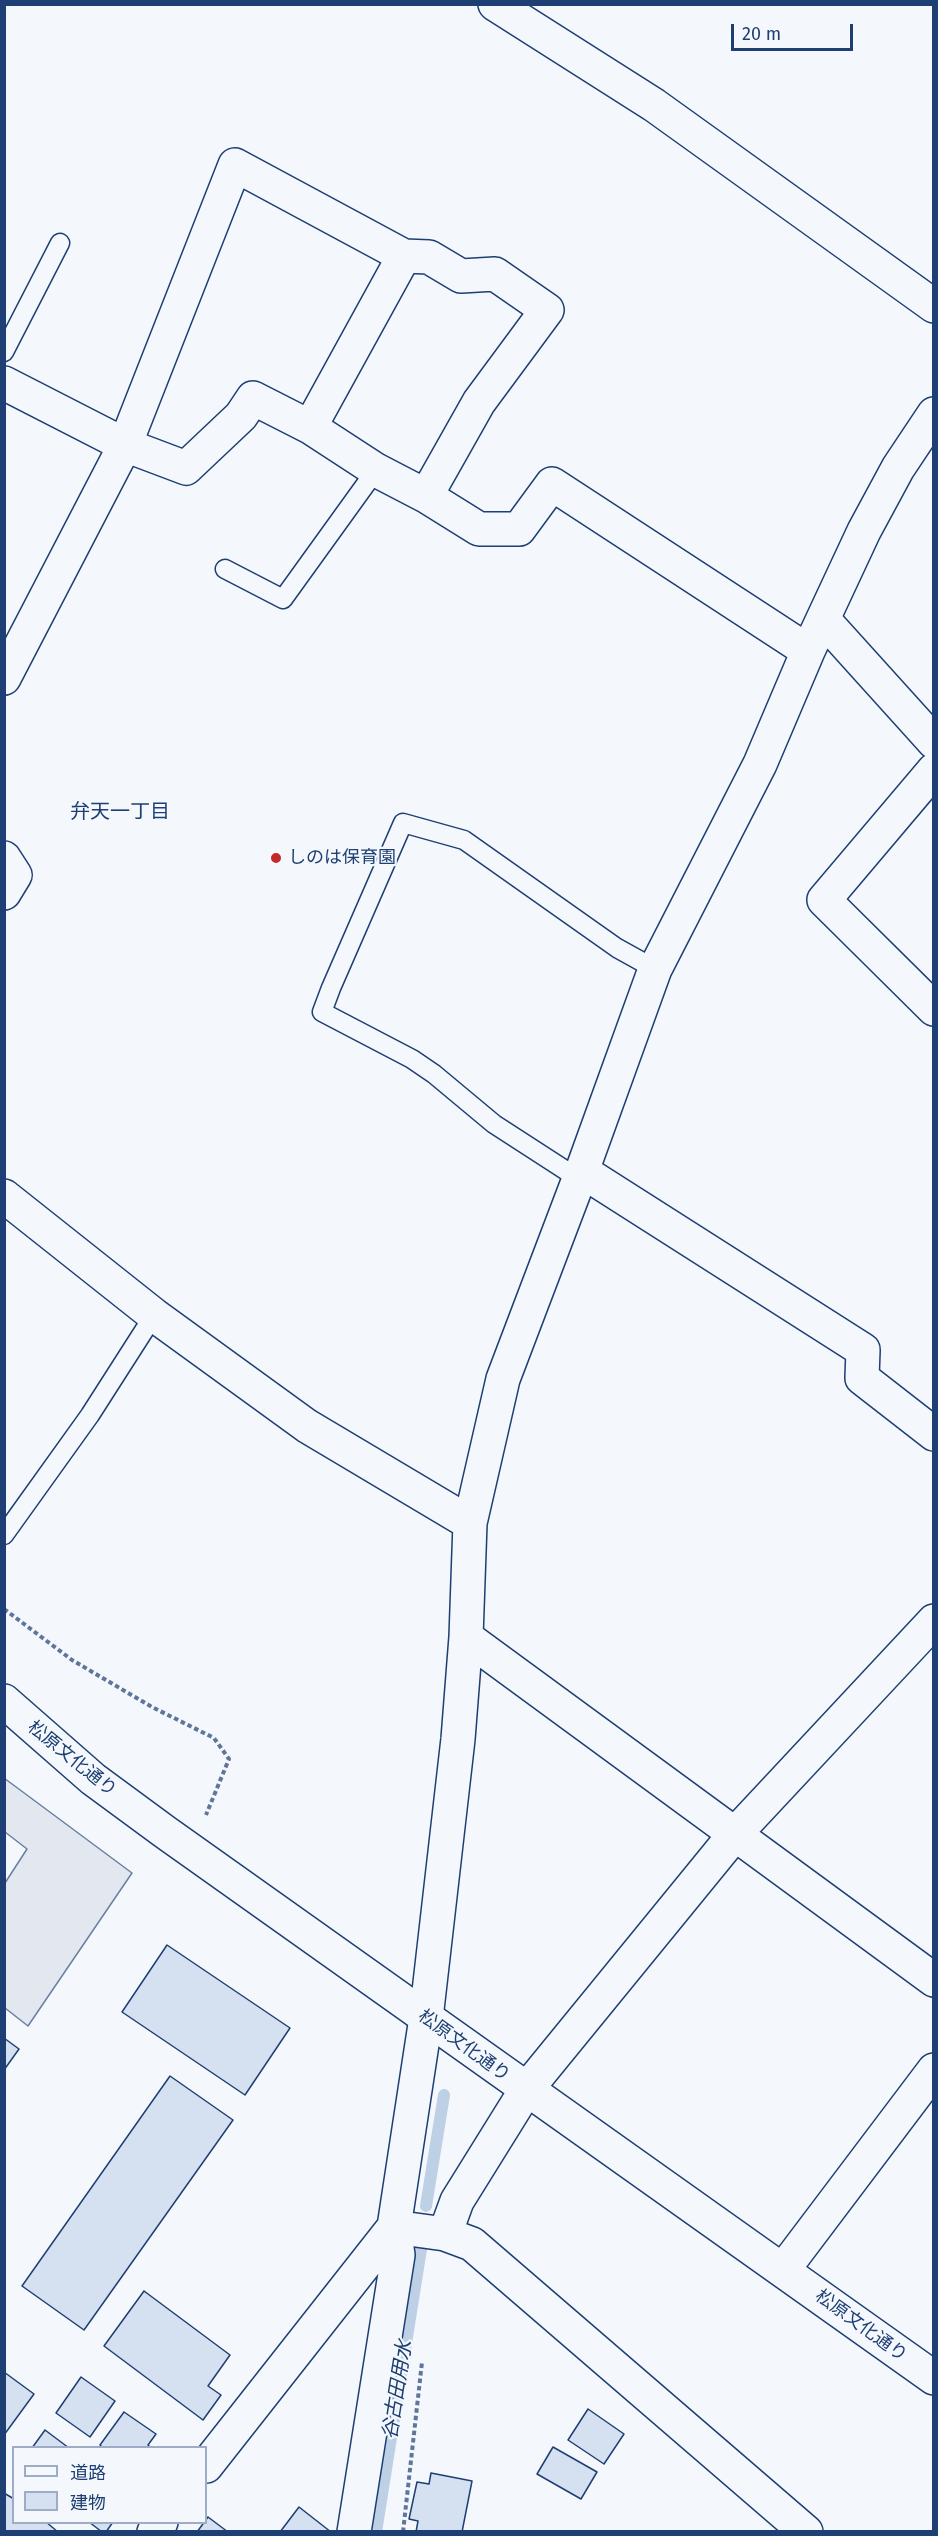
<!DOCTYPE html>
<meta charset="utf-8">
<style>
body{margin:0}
#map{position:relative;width:938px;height:2536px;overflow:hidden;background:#f4f7fb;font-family:"Fira Sans","Noto Sans JP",sans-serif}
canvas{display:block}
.frame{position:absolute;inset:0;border:6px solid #1d3f73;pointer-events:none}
.legend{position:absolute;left:12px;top:2446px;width:195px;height:78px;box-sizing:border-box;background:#f4f7fb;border:2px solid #9eadc5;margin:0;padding:8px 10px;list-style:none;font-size:18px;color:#1d3f73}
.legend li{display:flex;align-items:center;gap:12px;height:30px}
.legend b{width:30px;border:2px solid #9eadc5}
.scale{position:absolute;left:731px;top:24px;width:122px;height:27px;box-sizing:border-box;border:3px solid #1d3f73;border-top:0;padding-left:8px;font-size:18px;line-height:21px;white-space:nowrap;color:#1d3f73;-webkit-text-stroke:4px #f4f7fb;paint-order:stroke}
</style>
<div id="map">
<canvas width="938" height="2536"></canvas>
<div class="frame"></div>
<ul class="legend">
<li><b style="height:8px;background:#f4f7fb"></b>道路</li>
<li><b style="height:16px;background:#d5e0f0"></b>建物</li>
</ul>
<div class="scale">20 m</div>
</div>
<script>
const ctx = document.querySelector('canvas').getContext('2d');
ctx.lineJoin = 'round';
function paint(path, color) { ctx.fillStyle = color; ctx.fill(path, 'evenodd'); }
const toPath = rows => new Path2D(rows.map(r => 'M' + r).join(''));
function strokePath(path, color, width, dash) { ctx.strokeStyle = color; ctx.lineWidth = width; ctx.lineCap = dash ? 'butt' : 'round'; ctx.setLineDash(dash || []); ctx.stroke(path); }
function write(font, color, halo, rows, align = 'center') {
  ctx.font = font + ' "Fira Sans","Noto Sans JP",sans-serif'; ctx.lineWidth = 4.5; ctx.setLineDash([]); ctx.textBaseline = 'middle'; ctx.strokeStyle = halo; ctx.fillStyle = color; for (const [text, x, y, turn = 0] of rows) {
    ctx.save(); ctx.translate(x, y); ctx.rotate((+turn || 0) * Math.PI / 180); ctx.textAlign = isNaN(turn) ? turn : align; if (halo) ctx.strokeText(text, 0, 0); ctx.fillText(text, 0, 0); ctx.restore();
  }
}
const parking = toPath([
 [4,1778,132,1873,28,2026,5,2008,5,1883,27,1849,5,1832,4,1778]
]);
const stream = toPath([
 [426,2206,444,2095],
 [376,2532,421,2249]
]);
const building = toPath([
 [167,1945,290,2028,245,2095,122,2012,167,1945],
 [4,2038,19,2049,4,2070,4,2038],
 [170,2076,233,2120,84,2330,22,2286,170,2076],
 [144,2291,230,2355,208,2386,221,2395,203,2420,104,2346,144,2291],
 [4,2372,34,2394,4,2435,4,2372],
 [81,2377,115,2401,90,2437,56,2413,81,2377],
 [588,2409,624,2434,604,2464,568,2440,588,2409],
 [124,2412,156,2434,148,2445,151,2448,103,2448,100,2445,124,2412],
 [45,2430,69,2448,32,2448,45,2430],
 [553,2447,597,2472,581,2499,537,2474,553,2447],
 [431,2473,472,2481,462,2532,416,2532,418,2521,409,2519,417,2482,429,2484,431,2473],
 [4,2493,14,2499,14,2522,46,2522,58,2532,4,2532,4,2493],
 [299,2507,331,2532,280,2532,299,2507],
 [208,2517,228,2532,197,2532,208,2517],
 [89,2522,113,2522,106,2532,102,2532,89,2522]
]);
const path = toPath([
 [4,1609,72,1660,152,1707,214,1738,229,1759,206,1815],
 [403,2532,422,2362]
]);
const service = toPath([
 [4,352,60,243],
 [225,569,283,599,376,470],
 [579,1179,494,1124,434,1074,412,1059,322,1012,331,988,403,823,464,840,617,948,655,969],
 [4,1535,90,1415,154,1315]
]);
const minor = toPath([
 [495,4,654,105,934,306],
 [4,383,125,445,186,468,241,416,253,398,310,427,376,470,426,496,479,529,519,529,552,484,808,651],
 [310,427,404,256],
 [823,619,934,742],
 [4,678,125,445,235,165,404,256,429,257,461,276,495,274,547,310,479,402,426,496],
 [934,770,824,900,934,1009],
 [4,858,15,875,4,893],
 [582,1171,863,1350,862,1378,934,1434],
 [4,1196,154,1315,307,1426,470,1523],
 [466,1637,934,1980],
 [445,2234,457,2201,526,2090,735,1834,934,1621],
 [783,2270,934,2070],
 [206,2466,394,2227,426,2018,458,1739,466,1637,470,1523,503,1379,582,1171,655,969,760,764,808,651,864,531,898,468,934,414],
 [154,2532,161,2522],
 [354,2532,398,2255,394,2227,445,2234,472,2244,806,2532]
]);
const tertiary = toPath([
 [4,1701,93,1779,165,1832,934,2378]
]);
const markers = [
 [276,858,6,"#c62828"]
];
const poiNames = [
 ["しのは保育園",288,858]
];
const streetNames = [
 ["松原文化通り",72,1759,39],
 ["松原文化通り",464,2046,36],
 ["松原文化通り",861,2326,36]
];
const neighbourhoodNames = [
 ["弁天一丁目",120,812]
];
const waterNames = [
 ["谷古田用水",398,2390,-81]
];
paint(parking, '#e3e8f0');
strokePath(parking, '#687fa3', 1.5);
strokePath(stream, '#bed0e5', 12);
paint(building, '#d5e0f0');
strokePath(building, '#1d3f73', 1.5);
strokePath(service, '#1d3f73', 21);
strokePath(minor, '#1d3f73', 36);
strokePath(tertiary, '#1d3f73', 36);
strokePath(path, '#5e769c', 4, [4.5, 3]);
strokePath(service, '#f4f7fb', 18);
strokePath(minor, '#f4f7fb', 33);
strokePath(tertiary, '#f4f7fb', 33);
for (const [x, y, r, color] of markers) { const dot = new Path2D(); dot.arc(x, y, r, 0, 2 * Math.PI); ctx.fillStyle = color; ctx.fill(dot); strokePath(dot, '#f4f7fb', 2); }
write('18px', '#1d3f73', '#f4f7fb', poiNames, 'left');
write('18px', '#1d3f73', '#f4f7fb', streetNames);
write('20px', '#1d3f73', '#f4f7fb', neighbourhoodNames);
write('italic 20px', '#1d3f73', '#f4f7fb', waterNames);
</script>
